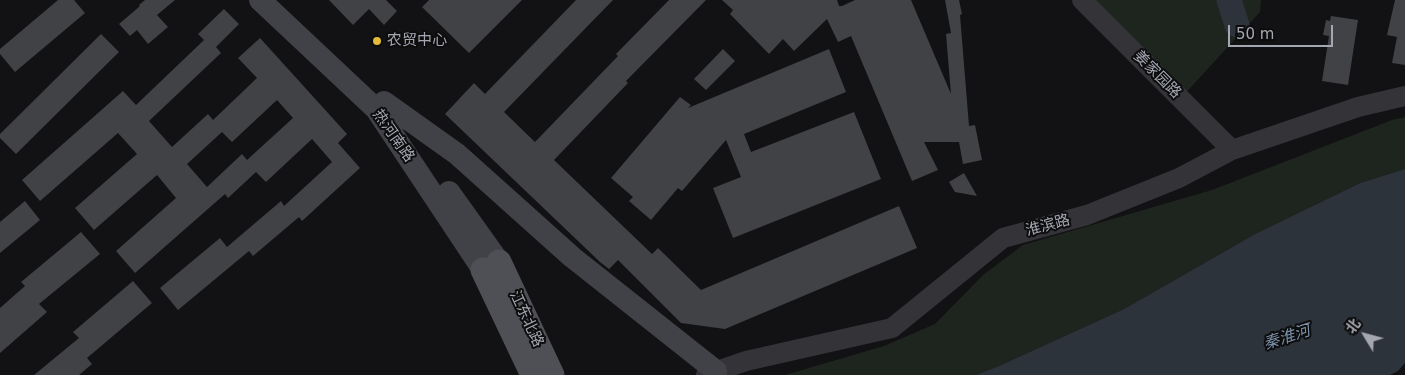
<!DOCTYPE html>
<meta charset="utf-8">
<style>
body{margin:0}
#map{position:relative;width:1405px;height:375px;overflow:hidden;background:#121113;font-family:"DejaVu Sans","Noto Sans SC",sans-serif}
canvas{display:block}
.north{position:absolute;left:1340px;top:310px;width:50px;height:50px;-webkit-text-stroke:4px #0d0d0e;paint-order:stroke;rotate:307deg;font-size:14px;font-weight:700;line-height:20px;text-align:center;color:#a4a7b2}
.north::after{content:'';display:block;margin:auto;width:18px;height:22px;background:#a4a7b2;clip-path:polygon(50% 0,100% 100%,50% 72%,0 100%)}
.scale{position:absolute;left:1228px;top:25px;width:105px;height:22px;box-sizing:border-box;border:2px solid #a4a7b2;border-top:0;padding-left:6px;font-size:15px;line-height:18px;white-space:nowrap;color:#a4a7b2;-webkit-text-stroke:4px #0d0d0e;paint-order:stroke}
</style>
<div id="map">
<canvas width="1405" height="375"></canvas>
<div class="north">北</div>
<div class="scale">50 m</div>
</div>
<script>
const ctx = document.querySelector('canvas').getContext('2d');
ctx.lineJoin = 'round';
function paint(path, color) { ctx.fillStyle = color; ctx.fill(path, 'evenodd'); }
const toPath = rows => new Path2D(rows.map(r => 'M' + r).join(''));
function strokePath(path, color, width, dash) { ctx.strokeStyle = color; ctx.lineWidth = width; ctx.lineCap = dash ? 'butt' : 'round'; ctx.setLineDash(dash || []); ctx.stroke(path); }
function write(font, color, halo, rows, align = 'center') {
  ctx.font = font + ' "DejaVu Sans","Noto Sans SC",sans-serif'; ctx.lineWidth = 4; ctx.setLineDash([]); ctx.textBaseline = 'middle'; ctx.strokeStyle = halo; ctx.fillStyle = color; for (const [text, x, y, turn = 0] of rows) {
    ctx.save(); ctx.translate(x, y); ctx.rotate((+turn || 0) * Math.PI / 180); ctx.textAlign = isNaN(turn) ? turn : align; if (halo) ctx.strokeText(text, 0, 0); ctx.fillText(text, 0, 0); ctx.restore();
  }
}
const green = toPath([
 [1082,0,1261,0,1260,12,1181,98],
 [1405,117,1405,169,1360,183,1255,234,1124,309,1001,365,976,375,785,375,884,346,935,324,983,275,1023,245,1212,190,1392,120]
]);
const water = toPath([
 [1405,169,1405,363,1398,371,1390,375,976,375,1001,365,1124,309,1255,234,1360,183]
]);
const river = toPath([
 [1229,0,1237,25]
]);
const building = toPath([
 [58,0,74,0,85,13,15,72,0,54,0,49],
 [145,0,175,0,157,15,168,27,148,44,137,30,130,36,119,24,140,6,139,5],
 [329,0,386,0,397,11,384,25,369,9,353,25],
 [429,0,522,0,469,53,422,7],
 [576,0,613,0,504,112,535,142,618,56,616,54,669,0,706,0,626,81,628,83,554,160,652,254,658,248,701,290,899,206,917,248,725,329,681,323,618,260,609,269,600,262,445,114,474,83,485,94],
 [722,0,837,0,839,6,842,6,855,0,911,0,951,94,946,34,951,33,945,0,959,0,962,14,960,15,969,126,975,125,982,160,963,164,959,142,924,142,938,170,912,181,851,36,838,42,827,19,794,51,783,39,769,54,730,14,733,10],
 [1395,0,1405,0,1405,65,1392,63,1397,37,1387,35],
 [224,9,239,24,216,47,221,53,149,121,172,147,208,114,213,120,257,78,238,58,260,38,347,134,338,143,360,168,302,221,299,217,253,256,249,251,178,310,160,288,220,238,227,247,281,201,284,206,332,162,312,139,266,182,256,172,228,198,225,194,135,273,116,251,176,198,157,175,94,230,75,208,137,154,118,133,40,201,22,180,123,91,136,105,204,40,198,34],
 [277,100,293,118,247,160,242,154,207,187,187,164,222,132,232,142],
 [1331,16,1358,20,1348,85,1322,81,1329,36,1323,35,1326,20,1330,21],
 [101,34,119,52,16,154,0,138,0,134],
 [723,49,735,61,706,90,694,79],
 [829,49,846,92,744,134,751,152,854,112,881,179,733,238,713,188,741,177,726,140,682,191,678,188,651,220,629,201,633,197,611,178,680,97,691,105,688,108],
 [964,173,977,196,955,192,949,182],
 [25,201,40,220,0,253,0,222],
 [81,232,100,254,39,304,47,312,0,353,0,308,25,286,21,282],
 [133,281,152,303,87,358,92,364,79,375,34,375,79,338,73,332]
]);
const tertiary = toPath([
 [1082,0,1232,150],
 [706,375,746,361,892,328,1003,238,1087,215,1179,178,1232,150,1358,107,1405,96]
]);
const secondary = toPath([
 [260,0,376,109,483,270],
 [384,102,457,154,572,257,716,371],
 [449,192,499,262]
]);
const primary = toPath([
 [499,262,552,375],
 [483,270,533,375]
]);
const markers = [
 [377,41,5,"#e4bb38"]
];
const poiNames = [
 ["农贸中心",387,41]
];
const streetNames = [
 ["姜家园路",1157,75,45],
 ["热河南路",393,136,55],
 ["淮滨路",1048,226,-15],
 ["江东北路",526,319,65]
];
const waterNames = [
 ["秦淮河",1287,338,-18]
];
paint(green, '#1e251f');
paint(water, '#2c333a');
strokePath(river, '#2c333a', 25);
paint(building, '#414246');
strokePath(tertiary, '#333338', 20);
strokePath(secondary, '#414247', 22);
strokePath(primary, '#4f5056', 25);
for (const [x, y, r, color] of markers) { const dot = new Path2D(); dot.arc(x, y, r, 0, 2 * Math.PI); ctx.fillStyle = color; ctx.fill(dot); strokePath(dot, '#0d0d0e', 2); }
write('15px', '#a4a7b2', '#0d0d0e', poiNames, 'left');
write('15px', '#a4a7b2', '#0d0d0e', streetNames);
write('italic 16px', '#7d91ac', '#0d0d0e', waterNames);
</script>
